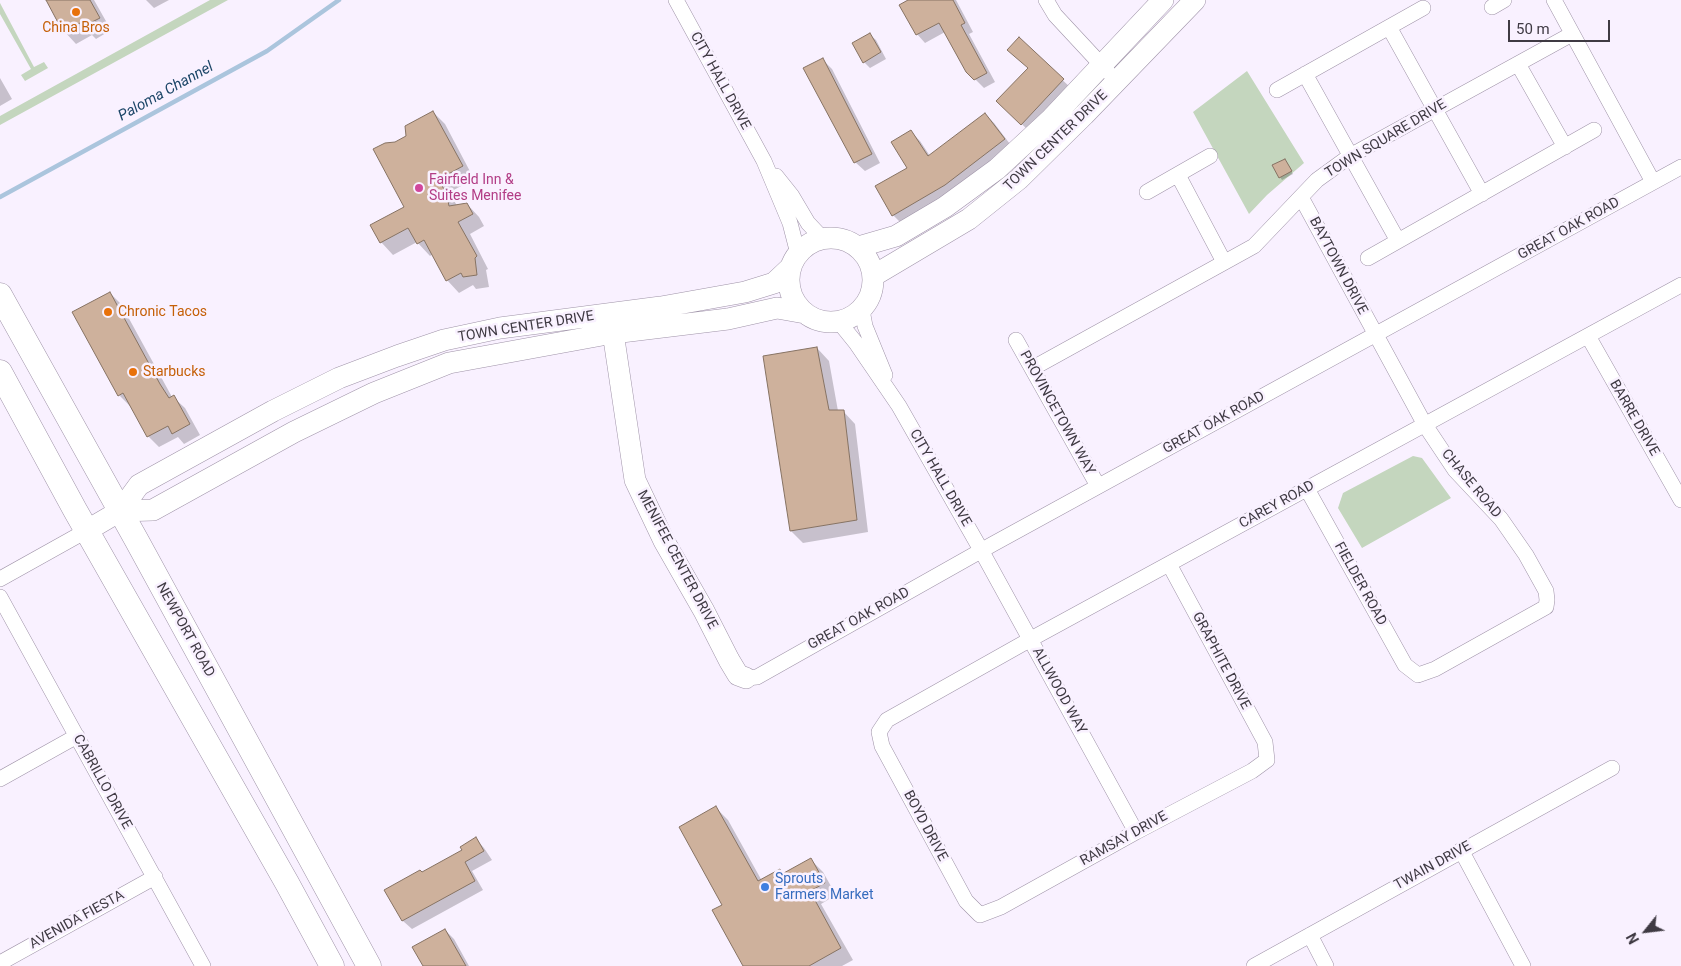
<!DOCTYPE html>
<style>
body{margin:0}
#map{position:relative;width:1681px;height:966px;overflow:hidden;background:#f9f1ff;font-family:Roboto,sans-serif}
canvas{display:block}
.north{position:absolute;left:1621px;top:906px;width:50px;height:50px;-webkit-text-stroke:4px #f9f1ff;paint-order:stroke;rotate:241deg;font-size:14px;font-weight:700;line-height:20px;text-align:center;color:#3f3a43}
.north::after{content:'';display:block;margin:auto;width:18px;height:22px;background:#3f3a43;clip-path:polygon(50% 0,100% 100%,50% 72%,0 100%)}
.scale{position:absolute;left:1508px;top:20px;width:102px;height:22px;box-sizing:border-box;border:2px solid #3f3a43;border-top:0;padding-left:6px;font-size:15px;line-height:18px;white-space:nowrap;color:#3f3a43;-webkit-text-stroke:4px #f9f1ff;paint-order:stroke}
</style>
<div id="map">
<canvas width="1681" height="966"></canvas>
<div class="north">N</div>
<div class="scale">50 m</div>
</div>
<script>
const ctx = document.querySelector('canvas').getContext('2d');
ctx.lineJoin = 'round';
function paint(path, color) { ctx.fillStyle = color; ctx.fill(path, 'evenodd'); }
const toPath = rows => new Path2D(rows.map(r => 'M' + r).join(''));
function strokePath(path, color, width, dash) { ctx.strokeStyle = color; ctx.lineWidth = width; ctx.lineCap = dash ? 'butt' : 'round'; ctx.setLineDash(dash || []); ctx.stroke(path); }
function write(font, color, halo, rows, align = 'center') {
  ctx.font = font + ' Roboto,sans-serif'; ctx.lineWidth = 5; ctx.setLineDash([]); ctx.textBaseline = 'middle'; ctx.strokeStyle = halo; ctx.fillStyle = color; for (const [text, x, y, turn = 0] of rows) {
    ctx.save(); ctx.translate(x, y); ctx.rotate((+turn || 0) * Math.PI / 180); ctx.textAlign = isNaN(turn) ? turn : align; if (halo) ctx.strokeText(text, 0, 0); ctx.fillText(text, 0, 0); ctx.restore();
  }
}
const green = toPath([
 [210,0,228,0,0,125,0,116],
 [0,3,34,67,44,62,48,68,25,81,21,75,31,69,0,14],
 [1247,71,1304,163,1267,195,1249,214,1193,112],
 [1413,456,1422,458,1451,498,1362,548,1338,508,1343,493]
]);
const shadow = toPath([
 [47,0,94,0,111,30,96,39,92,35,76,44,64,31],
 [146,0,169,0,154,8],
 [911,0,956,0,973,32,969,34,995,82,984,88,967,71,945,32,925,43,917,34],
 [870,35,876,40,886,59,870,68,864,62],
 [1019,39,1072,89,1030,132,998,101,1029,69],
 [823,60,832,69,880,163,865,171,855,162],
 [0,78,12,99,0,106],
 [433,112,445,124,474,179,450,192,457,206,467,204,479,217,484,226,470,234,488,269,486,270,489,287,476,289,473,285,459,293,447,280,433,254,430,256,417,242,393,255,381,242,406,207,395,143,408,136],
 [985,114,994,123,1013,148,902,224,893,215,908,168,911,132,920,141,930,156],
 [1285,160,1293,174,1282,180,1280,177],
 [110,293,121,304,172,397,173,397,185,408,200,435,184,444,178,437,159,447,148,436,130,406,119,395],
 [817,348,829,361,838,411,843,411,855,424,868,532,803,543,791,531],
 [716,808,728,820,762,881,779,871,783,875,811,860,823,872,836,895,821,904,853,960,842,966,745,966,724,905],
 [476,839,484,848,492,860,472,871,483,890,412,929,403,921,386,890,422,873,463,850],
 [445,930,454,939,469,966,424,966]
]);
const stream = toPath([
 [0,197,267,51,339,0]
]);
const building = toPath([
 [46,0,90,0,100,18,82,27,80,23,63,32,46,0],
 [908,0,953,0,965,23,961,25,987,73,974,80,966,72,939,23,916,35,899,5,908,0],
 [870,33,881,52,863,63,852,43,870,33],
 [1019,37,1064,79,1021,125,996,101,1028,68,1007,50,1019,37],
 [823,58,872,154,854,163,803,68,823,58],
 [433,111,463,166,439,179,447,196,449,206,467,203,473,214,458,222,477,256,475,258,477,275,463,277,461,273,446,281,424,240,417,244,408,228,380,243,370,225,404,207,373,149,385,143,395,142,406,136,405,126,433,111],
 [985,113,1005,139,945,185,892,216,875,186,907,168,891,142,911,130,928,156,985,113],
 [1285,159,1292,171,1279,178,1272,165,1285,159],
 [110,292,160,384,169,398,174,395,190,424,172,434,168,426,147,437,123,393,118,396,72,312,110,292],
 [817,347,829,410,844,410,857,520,790,531,763,356,817,347],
 [716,806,758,881,780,869,782,874,811,858,825,883,810,891,841,948,809,966,743,966,712,910,722,905,679,827,716,806],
 [476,837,484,851,465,862,475,881,402,921,384,890,420,870,422,872,462,850,460,847,476,837],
 [445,929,466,966,423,966,412,947,445,929]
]);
const street = toPath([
 [676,0,764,161,790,223,798,254],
 [1046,0,1055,15,1108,72],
 [1554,0,1653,182],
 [1492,7,1504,0],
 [1389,27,1482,194],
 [1518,64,1565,147],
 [1305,74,1398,241],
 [1277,90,1423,8],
 [1178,175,1224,262],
 [776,176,792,196,808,223,823,239],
 [1147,192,1210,156],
 [1301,197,1425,425,1455,470,1501,519,1526,555,1546,591,1547,600,1546,607,1435,669,1418,675,1405,665,1307,489],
 [1368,258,1594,130],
 [862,310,865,326,885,375],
 [839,322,856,343,899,406,981,550,1136,832],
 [1588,336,1681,500],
 [1016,340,1098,486],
 [1033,368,1254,246,1317,180,1350,156,1572,34],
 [1169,564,1265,742,1267,760,1252,771,1136,832,1001,907,980,915,966,901,882,746,879,732,887,720,1031,639,1681,285],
 [0,579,86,531],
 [0,597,203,966],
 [746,678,757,677,993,544,1681,167],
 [0,779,77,736],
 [1461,850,1523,966],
 [1310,935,1326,966],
 [0,963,155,877],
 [1254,966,1612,768]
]);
const secondary = toPath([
 '789 280a42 42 0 1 1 84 0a42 42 0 1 1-84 0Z',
 [858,247,896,236,945,207,997,169,1051,119,1163,0],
 [873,276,969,219,1019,179,1084,115,1195,0],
 [611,319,635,480,664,541,704,611,729,660,738,675,746,678],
 [120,511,153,510,294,432,374,393,449,363,613,333,728,319,777,308,805,313],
 [86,531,120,511,139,485,273,411,339,378,397,356,444,340,500,328,661,307,745,292,774,283,790,268]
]);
const primary = toPath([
 [0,295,137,541,369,966],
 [0,372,75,510,287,883,332,966]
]);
const markers = [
 [76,12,5,"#e8710a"],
 [419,188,5,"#d1479c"],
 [108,312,5,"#e8710a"],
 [133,372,5,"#e8710a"],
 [765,887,5,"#3f7fe0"]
];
const foodNames = [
 ["China Bros",76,28,"center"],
 ["Chronic Tacos",118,312],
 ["Starbucks",143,372]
];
const streetNames = [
 ["CITY HALL DRIVE",720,81,61],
 ["TOWN SQUARE DRIVE",1386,139,-31],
 ["TOWN CENTER DRIVE",1056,141,-44],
 ["GREAT OAK ROAD",1569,229,-29],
 ["BAYTOWN DRIVE",1338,266,62],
 ["TOWN CENTER DRIVE",526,327,-9],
 ["PROVINCETOWN WAY",1057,413,61],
 ["BARRE DRIVE",1634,418,60],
 ["GREAT OAK ROAD",1214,423,-29],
 ["CITY HALL DRIVE",940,478,60],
 ["CHASE ROAD",1471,484,50],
 ["CAREY ROAD",1277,505,-29],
 ["MENIFEE CENTER DRIVE",677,560,62],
 ["FIELDER ROAD",1360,584,61],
 ["GREAT OAK ROAD",859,619,-29],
 ["NEWPORT ROAD",185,630,61],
 ["GRAPHITE DRIVE",1221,661,62],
 ["ALLWOOD WAY",1059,691,61],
 ["CABRILLO DRIVE",102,782,61],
 ["BOYD DRIVE",925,826,62],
 ["RAMSAY DRIVE",1124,839,-29],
 ["TWAIN DRIVE",1433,866,-29],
 ["AVENIDA FIESTA",77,920,-29]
];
const hotelNames = [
 ["Fairfield Inn &",429,180],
 ["Suites Menifee",429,196]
];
const shopNames = [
 ["Sprouts",775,879],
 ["Farmers Market",775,895]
];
const waterNames = [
 ["Paloma Channel",166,92,-29]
];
paint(green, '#c4d6be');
paint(shadow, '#0003');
strokePath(stream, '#abc5dd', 4.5);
paint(building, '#ceb19c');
strokePath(building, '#867263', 1);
strokePath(street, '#9f93a8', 16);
strokePath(secondary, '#9f93a8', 22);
strokePath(primary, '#9f93a8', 25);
strokePath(street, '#fff', 15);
strokePath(secondary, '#fff', 21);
strokePath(primary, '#fff', 24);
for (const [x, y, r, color] of markers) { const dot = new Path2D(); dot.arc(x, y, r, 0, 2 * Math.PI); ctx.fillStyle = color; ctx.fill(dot); strokePath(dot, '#f9f1ff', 2); }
write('14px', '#c56008', '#f9f1ff', foodNames, 'left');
write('14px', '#3f3a43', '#f9f1ff', streetNames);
write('14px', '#b23c85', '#f9f1ff', hotelNames, 'left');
write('14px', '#366cbe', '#f9f1ff', shopNames, 'left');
write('italic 15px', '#1b4567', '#f9f1ff', waterNames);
</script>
